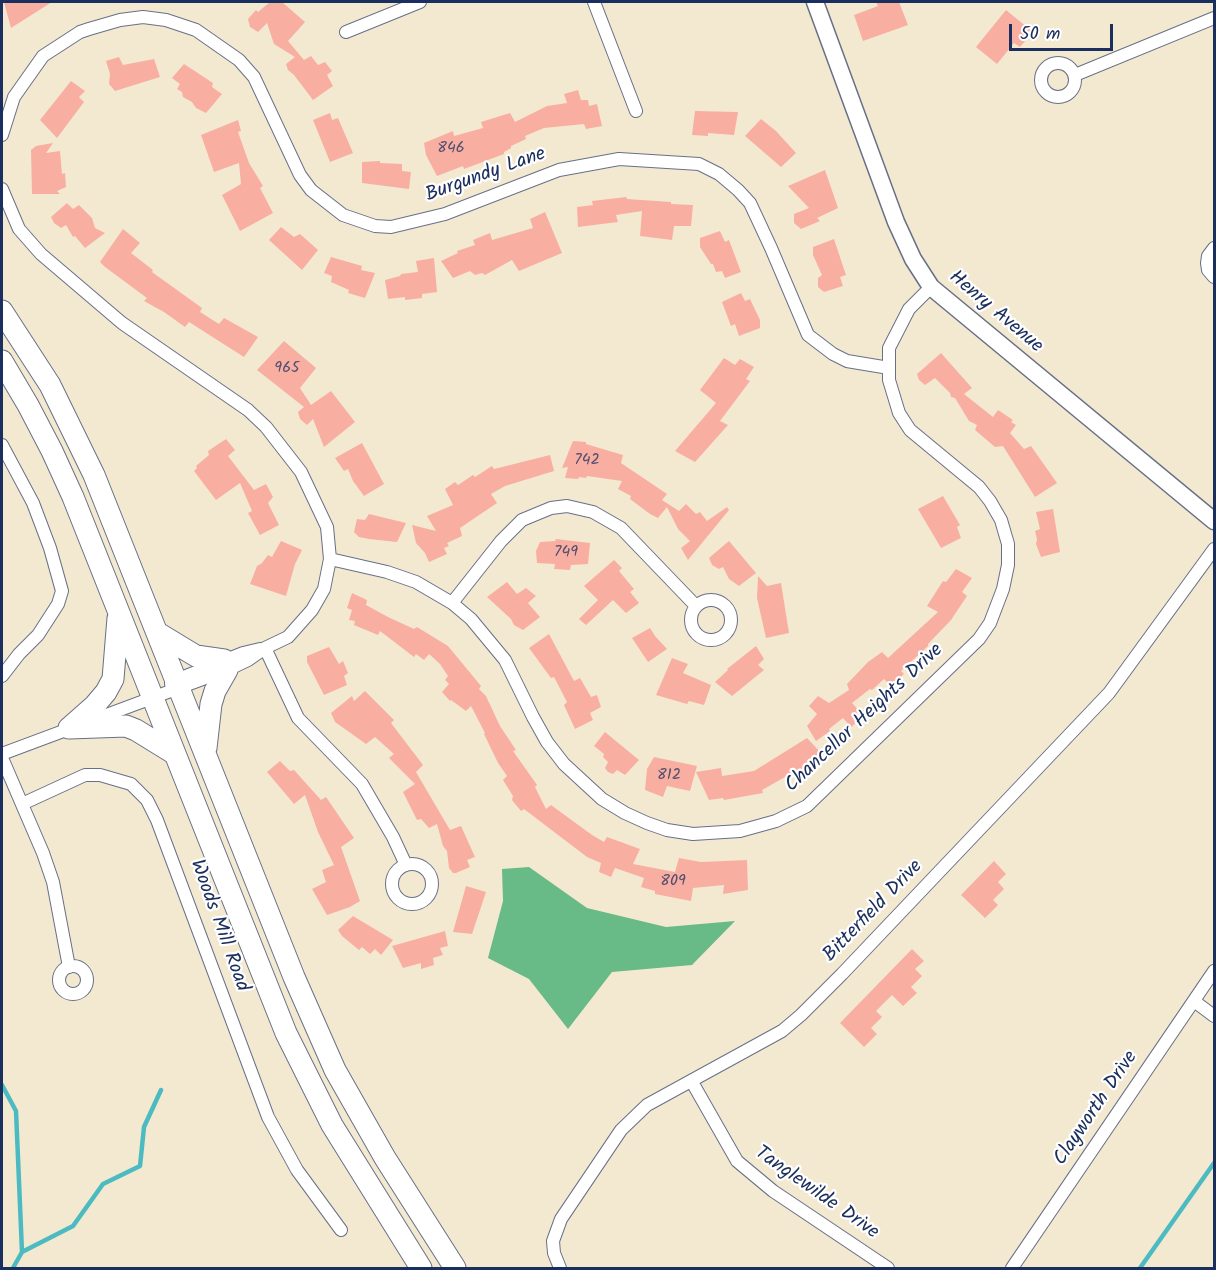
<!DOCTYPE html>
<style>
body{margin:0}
#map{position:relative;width:1216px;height:1270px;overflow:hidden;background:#f3e9d1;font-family:Kalam,sans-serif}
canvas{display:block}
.frame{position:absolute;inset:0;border:3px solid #1b2f5e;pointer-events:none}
.scale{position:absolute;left:1009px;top:24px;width:104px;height:27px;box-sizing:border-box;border:3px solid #1b2f5e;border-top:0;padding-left:8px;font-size:18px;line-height:21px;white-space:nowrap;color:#1b2f5e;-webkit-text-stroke:4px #fff;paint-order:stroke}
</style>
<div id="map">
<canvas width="1216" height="1270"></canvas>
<div class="frame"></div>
<div class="scale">50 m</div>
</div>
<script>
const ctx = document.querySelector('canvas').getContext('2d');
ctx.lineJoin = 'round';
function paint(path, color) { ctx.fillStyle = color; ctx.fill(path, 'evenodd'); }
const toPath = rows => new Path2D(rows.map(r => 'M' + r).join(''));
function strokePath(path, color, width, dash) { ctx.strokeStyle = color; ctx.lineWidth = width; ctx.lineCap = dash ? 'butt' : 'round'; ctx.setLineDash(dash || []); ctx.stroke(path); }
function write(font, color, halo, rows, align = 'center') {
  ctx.font = font + ' Kalam,sans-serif'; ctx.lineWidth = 4.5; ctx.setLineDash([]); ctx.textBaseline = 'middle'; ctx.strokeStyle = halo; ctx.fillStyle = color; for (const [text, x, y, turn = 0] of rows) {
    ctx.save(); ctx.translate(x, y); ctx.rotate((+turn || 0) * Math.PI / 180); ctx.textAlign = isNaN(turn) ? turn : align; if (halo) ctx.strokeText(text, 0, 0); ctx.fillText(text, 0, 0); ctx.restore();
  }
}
const forest = toPath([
 [529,867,587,908,666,927,735,921,692,965,612,972,568,1029,529,979,488,958,503,901,502,869]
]);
const stream = toPath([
 [2,1085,16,1111,22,1252,13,1268],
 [22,1252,73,1226,103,1184,140,1166,144,1127,161,1090],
 [1140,1268,1214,1163]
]);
const building = toPath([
 [4,2,52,2,11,28],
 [270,2,282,2,305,22,288,41,304,60,311,56,318,65,325,62,332,71,327,75,333,86,313,100,294,75,288,70,286,64,295,57,274,44,267,23,258,32,250,27,248,19,256,10,258,12],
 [876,2,899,2,908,25,863,41,854,15,878,6],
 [1006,10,1033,32,1020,47,1014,43,997,64,976,47],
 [119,57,123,65,154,59,160,77,115,91,109,84,110,74,106,61],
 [184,64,213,83,212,87,222,94,206,113,196,108,192,102,183,97,182,92,177,89,180,84,172,78],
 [71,81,85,91,79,97,84,102,57,138,40,120],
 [578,90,581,100,588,100,589,106,597,104,602,126,586,129,584,124,544,128,525,136,526,139,511,146,511,148,504,152,504,154,464,169,463,166,437,176,426,155,424,143,453,131,454,136,483,128,481,122,510,113,515,122,547,106,567,103,564,94],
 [695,111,738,112,734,135,708,133,708,136,692,135],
 [330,113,332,120,338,118,353,153,330,162,313,120],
 [761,119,776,131,796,153,781,167,745,136],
 [238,120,241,131,238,132,249,163,263,186,260,188,273,213,240,231,222,195,241,184,239,163,214,172,201,135],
 [53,143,46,153,60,151,62,174,65,173,66,187,57,191,60,194,32,194,31,150,36,146],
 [380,161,380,163,402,164,402,171,411,172,409,189,362,183,362,162],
 [825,170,838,208,817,218,820,221,801,229,794,223,794,214,809,208,788,186],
 [626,197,627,199,671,202,671,204,693,205,691,226,674,226,672,240,640,236,642,211,616,215,618,222,578,227,577,207,593,205,592,201],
 [67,203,73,209,79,205,92,218,95,228,105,233,85,248,75,236,73,237,66,225,61,228,54,223,51,217],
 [545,212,562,253,519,271,512,260,485,275,482,273,475,275,470,271,453,278,441,261,458,253,457,251,475,245,473,240,490,233,492,240,533,228,530,219],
 [281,227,294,237,300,234,318,250,302,270,269,240],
 [123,229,140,243,131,253,153,270,152,272,202,308,200,312,219,324,224,318,258,337,244,357,189,322,185,327,164,312,144,301,147,298,105,267,100,262],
 [720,231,725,242,729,240,741,272,725,278,722,271,716,272,713,264,711,264,700,247,700,238],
 [834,239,846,275,840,277,843,286,824,292,818,287,818,278,822,275,813,255,813,247],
 [331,257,362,266,361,270,375,273,365,298,348,293,349,290,331,282,332,276,324,273],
 [434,258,437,292,422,294,422,298,405,300,405,297,388,299,385,280,400,276,401,274,418,272,416,261],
 [741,293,745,301,750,299,760,320,760,328,739,336,735,324,731,326,722,302],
 [284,341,316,368,300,388,311,405,331,391,355,422,324,447,313,419,307,425,300,419,298,412,304,407,257,370],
 [941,353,972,388,964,394,993,417,998,410,1013,420,1011,422,1016,425,1010,433,1024,449,1031,446,1057,483,1035,497,1003,446,995,447,975,430,977,425,969,421,955,398,951,397,950,393,935,378,925,385,919,380,917,374],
 [724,358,735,365,740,359,754,367,746,379,750,381,720,421,728,425,695,462,675,451,716,403,700,390],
 [226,439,235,450,228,456,254,490,266,484,273,497,268,503,279,525,260,535,248,513,252,511,240,483,216,500,194,471,197,468,196,466,209,455,208,451],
 [573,441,586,442,586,444,623,455,621,463,667,494,662,500,679,511,686,504,696,514,700,512,707,521,727,507,729,510,688,560,681,548,690,541,678,529,667,507,658,518,650,514,630,499,631,496,618,489,622,481,587,476,586,478,579,477,578,479,565,478,568,467,562,468],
 [362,443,384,484,364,496,353,481,348,469,344,471,335,458],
 [550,455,554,471,505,486,491,494,497,503,460,528,462,536,447,543,449,546,444,548,447,554,429,562,425,553,416,543,412,525,436,531,427,516,453,505,445,489,455,482,458,485,473,475,475,477,492,466,494,469],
 [943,496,960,525,957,527,961,538,941,548,918,509],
 [1053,509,1060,552,1041,557,1036,544,1037,539,1035,531,1040,529,1036,512],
 [369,514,406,523,397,542,369,539,359,537,354,532,357,519,365,520],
 [556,539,590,543,588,564,571,565,570,570,554,569,555,564,537,563,536,551,540,542,555,541],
 [281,541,302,550,295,564,286,596,250,584,257,566,262,563,268,555,272,557],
 [729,541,756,573,739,586,729,579,723,567,719,569,712,565,709,558],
 [614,560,622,568,619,571,634,589,630,592,639,603,626,613,613,600,586,625,579,619,598,600,584,586],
 [956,569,972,578,962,592,967,596,951,620,928,644,928,646,901,671,904,674,891,686,884,679,872,690,870,689,852,703,864,716,851,727,843,718,829,729,830,731,816,741,807,726,817,714,809,706,818,696,829,703,849,690,847,684,868,662,882,652,888,658,938,612,927,606,943,581,946,582],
 [758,576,767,586,781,583,789,633,766,638,757,598],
 [507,582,517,594,526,588,536,596,528,603,540,617,523,630,514,625,511,619,487,597],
 [352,593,367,600,366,605,388,617,414,629,417,627,448,646,481,686,479,689,486,696,500,726,516,750,513,751,537,785,535,787,546,809,551,805,592,835,604,842,607,837,640,849,633,864,675,872,679,858,701,862,747,860,748,890,723,894,724,885,693,888,691,901,655,894,655,891,641,887,644,878,615,868,611,877,599,872,601,863,587,857,524,809,521,811,512,800,513,796,503,780,507,776,498,763,484,734,485,733,471,706,466,711,451,700,450,701,442,692,449,684,445,680,448,676,440,664,429,654,424,660,416,654,414,657,380,631,378,635,354,625,355,621,349,620,352,610,347,608],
 [650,628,655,636,667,649,648,662,632,638],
 [549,634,574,681,580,678,591,697,597,695,601,707,590,713,593,720,575,729,564,705,567,702,554,677,551,678,529,648],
 [756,646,764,659,758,665,764,670,732,696,715,682,728,670,727,669],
 [329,647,339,664,343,661,348,673,344,676,347,685,324,695,307,662,307,656],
 [672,658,688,664,683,673,711,685,704,705,689,701,687,704,656,695],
 [365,691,394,720,391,723,423,765,416,772,450,830,461,826,475,857,467,860,470,867,456,873,453,873,449,868,447,851,443,846,437,824,429,828,421,819,417,820,403,792,415,784,389,758,394,754,375,737,366,744,335,722,331,713,352,696,354,701],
 [605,732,639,760,625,775,617,770,613,774,608,772,605,768,608,762,603,757,604,754,594,746],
 [807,738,823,755,788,779,785,777,762,790,763,793,724,800,723,798,709,800,696,772,721,768,722,776,754,771],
 [654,757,697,766,690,791,667,786,663,797,645,790,647,769],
 [280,761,290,771,294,770,321,800,326,797,354,838,341,847,360,901,350,907,327,915,312,889,326,882,322,870,334,865,318,832,305,795,294,804,267,772],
 [994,861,1006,874,998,882,1004,889,993,900,998,905,985,918,961,895],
 [466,886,486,892,472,934,453,932],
 [353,916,393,940,381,955,375,949,370,954,362,947,359,950,342,936,338,930],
 [445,931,448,946,440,948,443,955,433,958,434,965,421,969,421,963,403,968,392,946],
 [912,949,924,961,915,969,922,976,911,987,917,993,903,1006,892,995,876,1011,882,1017,871,1028,877,1034,864,1047,840,1023]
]);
const street = toPath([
 [594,2,636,111],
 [346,32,420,2],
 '1041 80a17 17 0 1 1 34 0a17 17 0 1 1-34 0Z',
 [1075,75,1214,18],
 [2,135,14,97,43,56,80,32,89,29,120,20,143,17,166,20,196,30,239,60,254,77,300,175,311,190,343,215,375,226,391,227,445,214,559,170,619,159,699,164,719,174,738,190,750,203,771,248,808,335,833,354,847,361,889,368],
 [2,189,19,229,41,254,122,323,248,410,266,427,301,472,327,527,330,559,324,589,312,610,288,637,265,648,248,660,227,670,2,754],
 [1214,248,1208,256,1207,263,1208,270,1214,277],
 [2,445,33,503,50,548,62,591,58,604,38,635,19,654,2,676],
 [330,559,387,572,416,582,452,603,471,619,505,660,533,717,547,742,564,764,602,799,625,813,647,823,667,830,693,834,740,831,776,821,807,806,979,639,990,623,1003,589,1008,565,1008,544,1001,520,990,501,979,487,910,430,899,413,889,380,889,348,909,309,931,287],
 '691 620a20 20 0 1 1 40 0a20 20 0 1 1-40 0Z',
 [452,603,501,541,522,520,551,508,567,506,593,512,621,528,696,606],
 [265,648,298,718,362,784,393,837,406,865],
 [171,684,176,680,243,653,260,649],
 [2,758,43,853,53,882,69,967],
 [22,804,85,775,100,775,131,784,147,800,157,820,268,1117,297,1170,341,1230],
 '392 884a20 20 0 1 1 40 0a20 20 0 1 1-40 0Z',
 '59 980a14 14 0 1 1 28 0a14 14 0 1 1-28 0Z',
 [1194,1001,1214,1016],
 [692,1082,737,1161,773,1191,888,1268],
 [560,1268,554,1253,553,1241,561,1219,621,1130,647,1105,782,1031,801,1015,842,974,1109,693,1214,549],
 [1012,1268,1214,971]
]);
const secondary = toPath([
 [815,2,896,222,913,259,931,287,1214,521]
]);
const highway = toPath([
 [2,311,50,385,94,475,294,977,335,1070,385,1158,455,1268],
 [2,361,28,405,52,451,73,497,286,1033,332,1125,421,1268],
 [158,633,196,656,224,660],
 [69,728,95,705,106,692,113,679,118,618],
 [69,728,126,726,136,730,175,754],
 [206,748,211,704,215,691,227,670]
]);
const numberNames = [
 ["846",451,149],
 ["965",287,369],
 ["742",587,461],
 ["749",566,553],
 ["812",669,776],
 ["809",673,882]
];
const streetNames = [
 ["Burgundy Lane",486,176,-20],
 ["Henry Avenue",995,313,40],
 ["Chancellor Heights Drive",865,719,-43],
 ["Bitterfield Drive",874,912,-46],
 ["Woods Mill Road",218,926,70],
 ["Clayworth Drive",1097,1109,-56],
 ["Tanglewilde Drive",816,1194,35]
];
paint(forest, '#68ba86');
strokePath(stream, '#4cbbc1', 4.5);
paint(building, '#f9aea2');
strokePath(street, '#677086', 14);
strokePath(secondary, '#677086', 19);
strokePath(highway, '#677086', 23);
strokePath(street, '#fff', 12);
strokePath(secondary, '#fff', 16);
strokePath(highway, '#fff', 21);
write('16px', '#524f6f', null, numberNames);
write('20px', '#1b2f5e', '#fff', streetNames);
</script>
